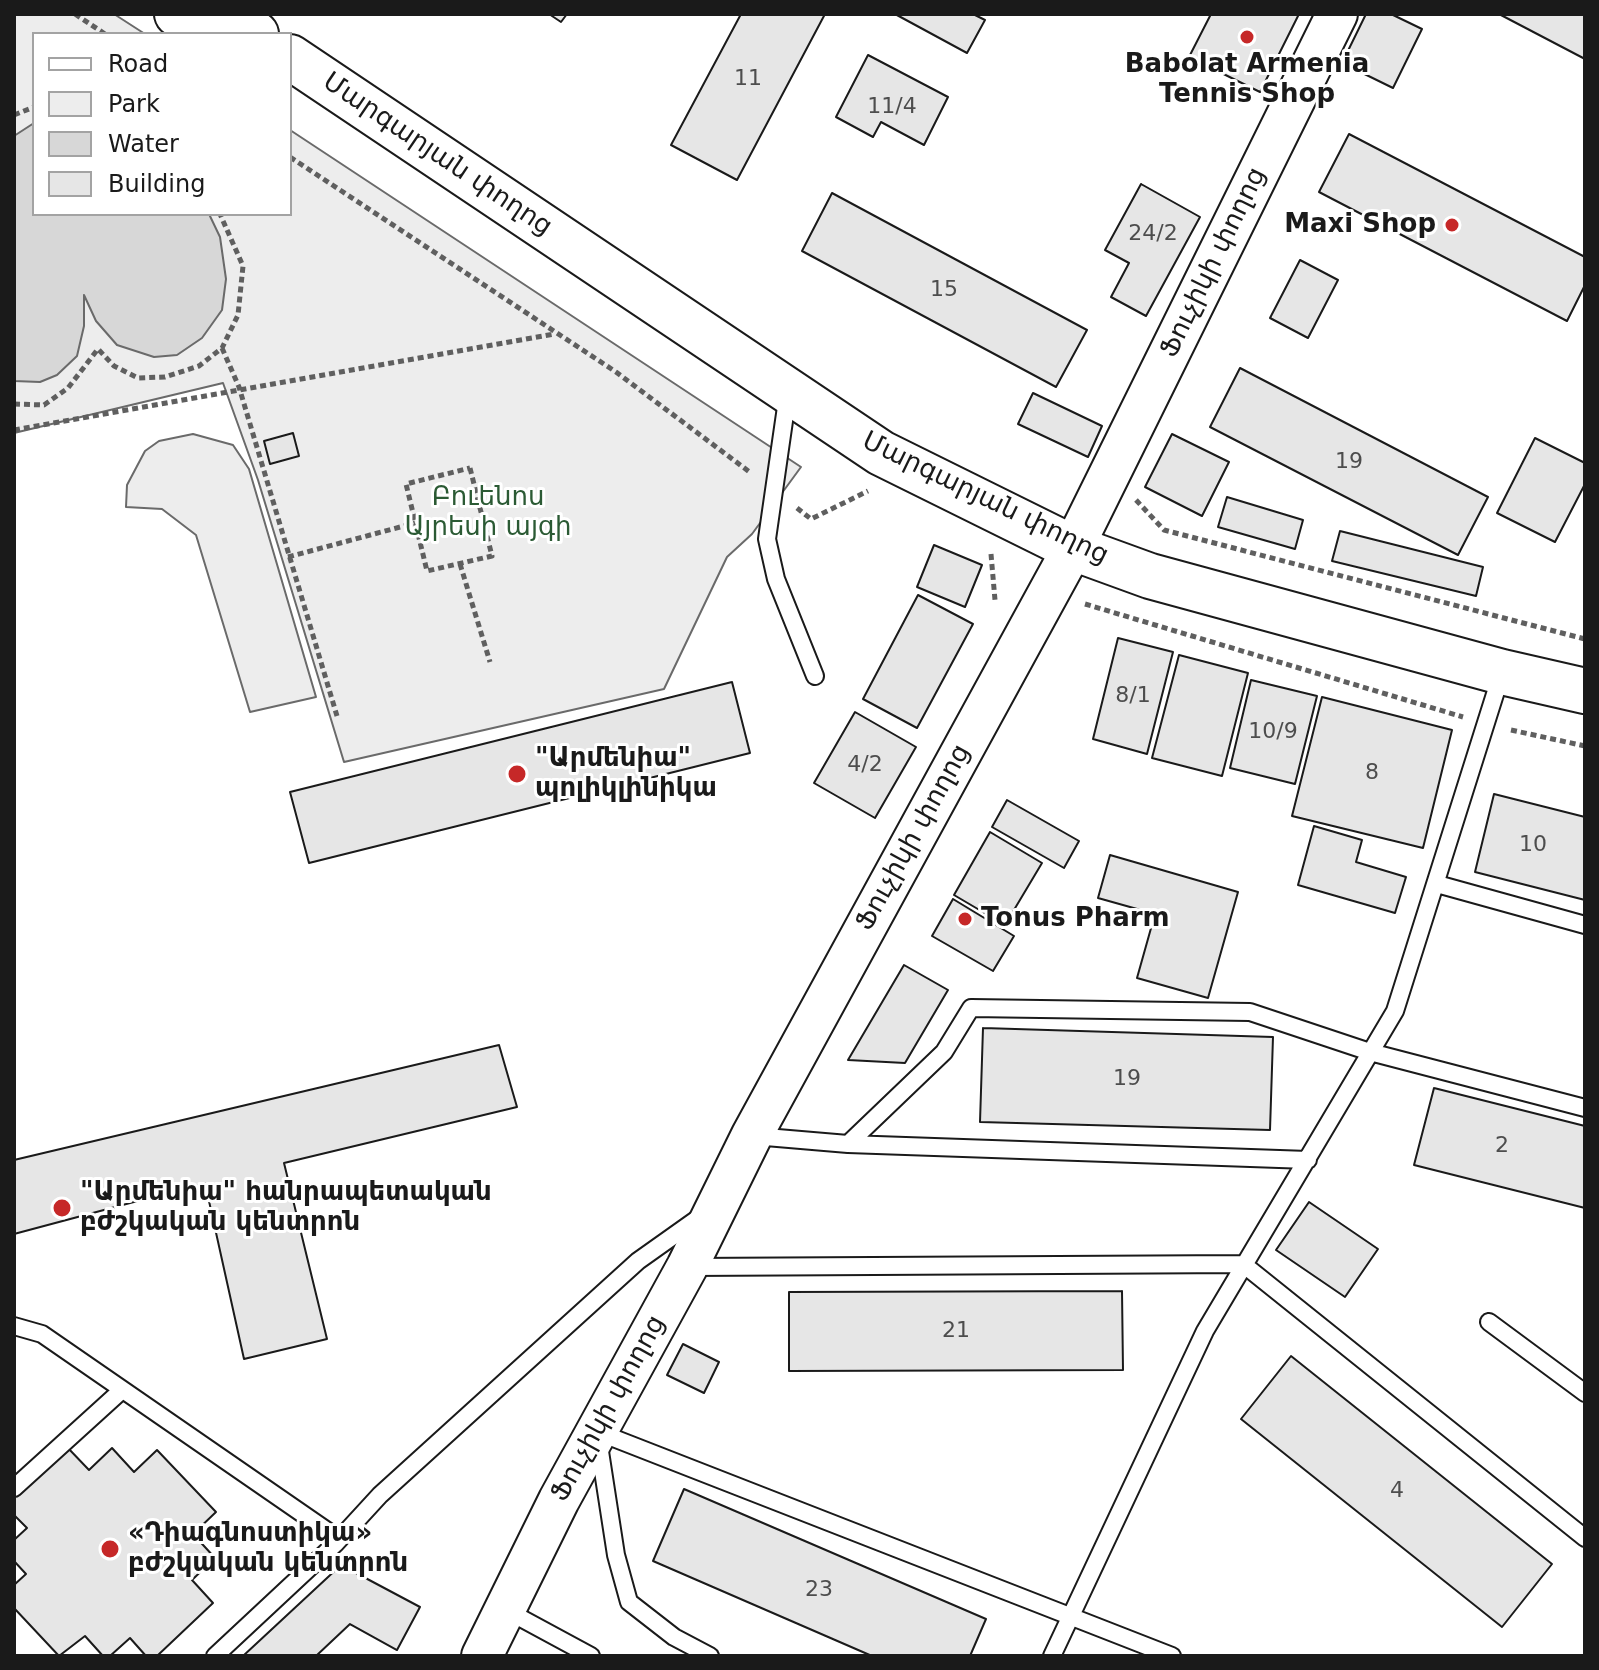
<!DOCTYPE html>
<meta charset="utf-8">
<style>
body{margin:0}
#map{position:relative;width:1599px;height:1670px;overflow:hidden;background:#fff;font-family:"DejaVu Sans",sans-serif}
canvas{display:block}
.frame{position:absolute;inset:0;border:16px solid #1a1a1a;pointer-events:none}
.legend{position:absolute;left:32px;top:32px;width:260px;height:184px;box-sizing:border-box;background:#fff;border:2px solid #a3a3a3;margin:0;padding:10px 14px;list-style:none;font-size:24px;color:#1a1a1a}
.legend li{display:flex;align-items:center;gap:16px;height:40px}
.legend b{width:40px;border:2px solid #a3a3a3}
</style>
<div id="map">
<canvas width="1599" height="1670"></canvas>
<div class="frame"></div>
<ul class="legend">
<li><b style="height:10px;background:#fff"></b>Road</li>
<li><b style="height:22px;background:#ededed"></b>Park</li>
<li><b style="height:22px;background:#d7d7d7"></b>Water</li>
<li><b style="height:22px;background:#e6e6e6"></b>Building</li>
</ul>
</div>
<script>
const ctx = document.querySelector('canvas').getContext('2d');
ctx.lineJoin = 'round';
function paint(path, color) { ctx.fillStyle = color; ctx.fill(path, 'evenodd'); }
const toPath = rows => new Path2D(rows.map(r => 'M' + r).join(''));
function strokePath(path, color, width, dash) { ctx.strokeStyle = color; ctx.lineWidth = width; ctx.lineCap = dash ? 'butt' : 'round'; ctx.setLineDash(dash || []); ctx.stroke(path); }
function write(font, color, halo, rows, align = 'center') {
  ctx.font = font + ' "DejaVu Sans","Noto Sans Armenian",sans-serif'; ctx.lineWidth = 6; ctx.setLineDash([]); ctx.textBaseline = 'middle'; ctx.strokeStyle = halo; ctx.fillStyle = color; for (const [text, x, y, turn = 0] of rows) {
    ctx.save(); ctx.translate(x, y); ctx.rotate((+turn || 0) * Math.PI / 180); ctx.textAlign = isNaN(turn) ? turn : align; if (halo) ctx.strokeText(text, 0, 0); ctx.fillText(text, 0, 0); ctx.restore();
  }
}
const green = toPath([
 [14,14,114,14,145,34,34,34,34,214,290,214,290,130,801,467,752,534,727,557,664,689,344,762,258,480,223,383,14,433,14,14],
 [193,434,233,445,249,469,316,697,250,712,196,535,162,509,126,507,127,485,145,451,159,441,193,434]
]);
const water = toPath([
 [34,123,34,214,209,214,220,237,226,279,222,310,202,338,177,355,154,357,117,345,96,321,84,295,84,326,77,356,57,375,40,382,14,381,14,136,34,123]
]);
const building = toPath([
 [549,14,567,14,561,22,549,14],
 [741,14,825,14,737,180,671,145,741,14],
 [895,14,973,14,985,20,967,53,895,14],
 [1211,14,1299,14,1260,92,1189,57,1211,14],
 [1366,14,1391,14,1422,29,1393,88,1342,63,1366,14],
 [1499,14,1585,14,1585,59,1499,14],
 [868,55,948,97,924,145,881,122,873,137,836,117,868,55],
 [1349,134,1585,257,1585,285,1567,321,1319,192,1349,134],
 [1141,184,1200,217,1146,316,1111,297,1129,263,1105,250,1141,184],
 [832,193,1087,330,1056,387,802,251,832,193],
 [1300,260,1338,280,1308,338,1270,318,1300,260],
 [1240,368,1488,497,1458,555,1210,427,1240,368],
 [1033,393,1102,426,1088,457,1018,424,1033,393],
 [293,433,299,456,270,464,264,441,293,433],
 [1172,434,1229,462,1202,516,1145,487,1172,434],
 [1535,438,1585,463,1585,484,1555,542,1497,513,1535,438],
 [1227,497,1303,520,1295,549,1218,527,1227,497],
 [1340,531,1483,567,1476,596,1332,561,1340,531],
 [934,545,982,565,965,607,917,587,934,545],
 [918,595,973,624,917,728,863,699,918,595],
 [1118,638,1173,652,1147,754,1093,739,1118,638],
 [1179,655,1248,673,1222,776,1152,758,1179,655],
 [1251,680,1317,696,1295,784,1230,768,1251,680],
 [732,682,750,753,309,863,290,792,732,682],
 [1322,697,1452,730,1423,848,1292,816,1322,697],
 [855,712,916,747,875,818,814,783,855,712],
 [1494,794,1585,817,1585,900,1475,872,1494,794],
 [1007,800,1079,841,1064,868,992,827,1007,800],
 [1314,826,1362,840,1356,862,1406,877,1395,913,1298,885,1314,826],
 [990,832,1042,863,1005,925,954,895,990,832],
 [1110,855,1238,892,1208,998,1137,978,1155,914,1098,898,1110,855],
 [953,899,1014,936,993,971,932,936,953,899],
 [904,965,948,990,905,1063,848,1060,904,965],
 [983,1028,1273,1037,1270,1130,980,1122,983,1028],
 [499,1045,517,1107,284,1163,327,1339,244,1359,205,1183,14,1234,14,1160,499,1045],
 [1434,1088,1585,1126,1585,1208,1414,1165,1434,1088],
 [1309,1202,1378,1249,1345,1297,1276,1250,1309,1202],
 [1122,1291,1123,1370,789,1371,789,1292,1122,1291],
 [683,1344,719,1362,704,1393,667,1375,683,1344],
 [1291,1356,1552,1564,1502,1627,1241,1419,1291,1356],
 [67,1447,89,1470,112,1448,134,1472,157,1450,216,1512,193,1534,215,1558,192,1580,213,1603,157,1656,146,1656,130,1638,110,1656,103,1656,85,1636,59,1656,14,1608,14,1585,26,1574,14,1561,14,1540,27,1528,14,1515,14,1496,67,1447],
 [684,1489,986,1619,970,1656,872,1656,653,1561,684,1489],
 [341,1565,420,1607,397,1650,350,1624,316,1656,243,1656,341,1565]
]);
const path = toPath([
 [75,14,105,34],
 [14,115,34,107],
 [290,157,616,372,751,473],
 [222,348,239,387,337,716],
 [14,404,44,405,68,388,98,349,114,366,138,378,165,377,199,366,222,348,238,315,243,266,220,214],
 [14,430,554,334],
 [470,468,492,556,427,571,406,484,470,468],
 [1136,500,1164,530,1585,639],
 [797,508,811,519,868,491],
 [991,554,995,600],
 [288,557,415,523],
 [460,564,490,662],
 [1085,604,1463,717],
 [1511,730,1585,746]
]);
const service = toPath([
 [786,407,767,539,776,579,815,676],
 [1437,884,1585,925],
 [754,1136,848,1144,1308,1160],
 [848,1144,944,1052,971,1008,1250,1012,1370,1052,1585,1108],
 [689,1267,1243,1264,1585,1538],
 [1489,1322,1585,1393],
 [14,1326,42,1334,339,1539],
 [598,1432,1172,1656],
 [599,1445,616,1555,629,1602,674,1637,710,1656],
 [14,1488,122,1390],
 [504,1609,591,1656],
 [215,1656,335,1544,380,1495,638,1261,700,1217],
 [1052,1656,1205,1331,1395,1011,1502,672]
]);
const tertiary = toPath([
 [482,1656,559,1500,687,1267,752,1135,1073,548,1337,14]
]);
const secondary = toPath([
 [177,14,208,34],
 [226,14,256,34],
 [290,57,881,453,1073,548,1150,576,1502,672,1585,691]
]);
const markers = [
 [1247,37,8,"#c62828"],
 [1452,225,8,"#c62828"],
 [517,774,10,"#c62828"],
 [965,919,8,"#c62828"],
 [62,1208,10,"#c62828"],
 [110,1549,10,"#c62828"]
];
const numberNames = [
 ["11",748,79],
 ["11/4",892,107],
 ["24/2",1153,234],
 ["15",944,290],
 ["19",1349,462],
 ["8/1",1133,696],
 ["10/9",1273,732],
 ["4/2",865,765],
 ["8",1372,773],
 ["10",1533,845],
 ["19",1127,1079],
 ["2",1502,1146],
 ["21",956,1331],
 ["4",1397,1491],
 ["23",819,1590]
];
const poiNames = [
 ["Babolat Armenia",1247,65,"center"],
 ["Tennis Shop",1247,95,"center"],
 ["Maxi Shop",1436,225,"right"],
 ["\"Արմենիա\"",535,759],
 ["պոլիկլինիկա",535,789],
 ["Tonus Pharm",981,919],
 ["\"Արմենիա\" հանրապետական",80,1193],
 ["բժշկական կենտրոն",80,1223],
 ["«Դիագնոստիկա»",128,1534],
 ["բժշկական կենտրոն",128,1564]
];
const streetNames = [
 ["Մարգարյան փողոց",437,155,34],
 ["Ֆուչիկի փողոց",1214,263,-64],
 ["Մարգարյան փողոց",985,499,26],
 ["Ֆուչիկի փողոց",914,838,-61],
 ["Ֆուչիկի փողոց",609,1409,-61]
];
const parkNames = [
 ["Բուենոս",488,498],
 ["Այրեսի այգի",488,528]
];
paint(green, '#ededed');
strokePath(green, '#6a6a6a', 2);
paint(water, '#d7d7d7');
strokePath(water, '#6a6a6a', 2);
paint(building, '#e6e6e6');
strokePath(building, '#1a1a1a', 2);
strokePath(service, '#1a1a1a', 20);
strokePath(tertiary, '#1a1a1a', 44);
strokePath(secondary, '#1a1a1a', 48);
strokePath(path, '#5f5f5f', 5, [6, 4]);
strokePath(service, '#fff', 16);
strokePath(tertiary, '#fff', 40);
strokePath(secondary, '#fff', 44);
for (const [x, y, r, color] of markers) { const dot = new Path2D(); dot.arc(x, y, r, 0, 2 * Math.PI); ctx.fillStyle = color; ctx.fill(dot); strokePath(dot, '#fff', 3); }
write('22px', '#4d4d4d', null, numberNames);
write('bold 26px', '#1a1a1a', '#fff', poiNames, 'left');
write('26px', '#1a1a1a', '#fff', streetNames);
write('26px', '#2b5a34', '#fff', parkNames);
</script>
